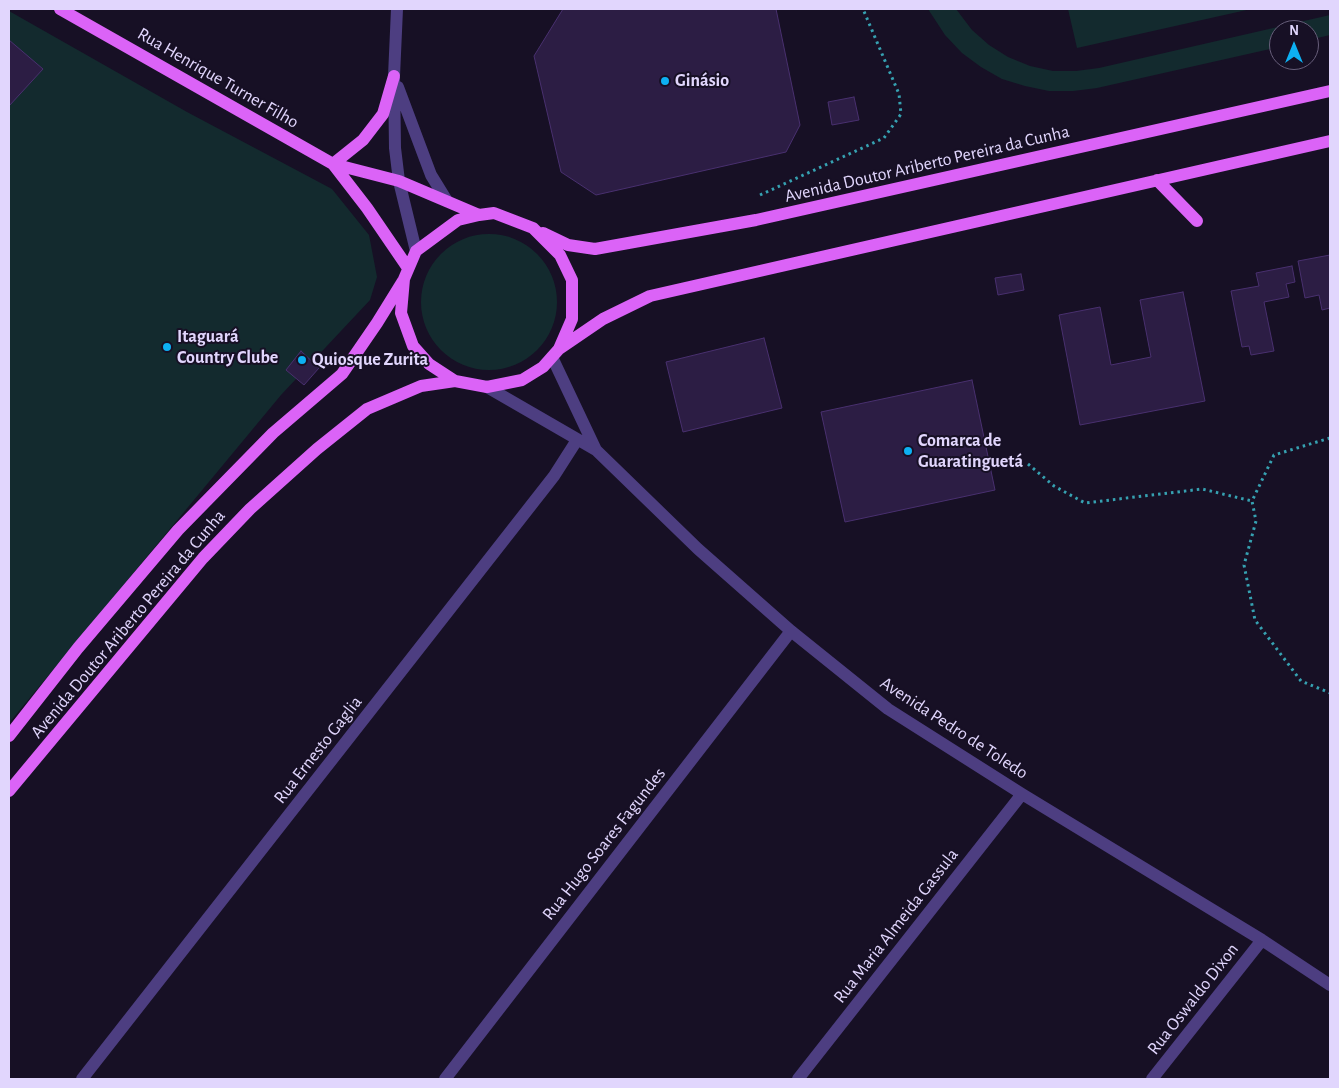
<!DOCTYPE html>
<meta charset="utf-8">
<style>
body{margin:0}
#map{position:relative;width:1339px;height:1088px;overflow:hidden;background:#171025;font-family:"Alegreya Sans",sans-serif}
canvas{display:block}
.frame{position:absolute;inset:0;border:10px solid #e1d6fd;pointer-events:none}
.north{position:absolute;left:1269px;top:20px;width:50px;height:50px;box-sizing:border-box;background:#171025;border:1px solid #685f7b;border-radius:50%;rotate:0deg;font-size:14px;font-weight:700;line-height:20px;text-align:center;color:#e1d6fd}
.north::after{content:'';display:block;margin:auto;width:18px;height:22px;background:#0db0f2;clip-path:polygon(50% 0,100% 100%,50% 72%,0 100%)}
</style>
<div id="map">
<canvas width="1339" height="1088"></canvas>
<div class="frame"></div>
<div class="north">N</div>
</div>
<script>
const ctx = document.querySelector('canvas').getContext('2d');
ctx.lineJoin = 'round';
function paint(path, color) { ctx.fillStyle = color; ctx.fill(path, 'evenodd'); }
const toPath = rows => new Path2D(rows.map(r => 'M' + r).join(''));
function strokePath(path, color, width, dash) { ctx.strokeStyle = color; ctx.lineWidth = width; ctx.lineCap = dash ? 'butt' : 'round'; ctx.setLineDash(dash || []); ctx.stroke(path); }
function write(font, color, halo, rows, align = 'center') {
  ctx.font = font + ' "Alegreya Sans",sans-serif'; ctx.lineWidth = 4; ctx.setLineDash([]); ctx.textBaseline = 'middle'; ctx.strokeStyle = halo; ctx.fillStyle = color; for (const [text, x, y, turn = 0] of rows) {
    ctx.save(); ctx.translate(x, y); ctx.rotate((+turn || 0) * Math.PI / 180); ctx.textAlign = isNaN(turn) ? turn : align; if (halo) ctx.strokeText(text, 0, 0); ctx.fillText(text, 0, 0); ctx.restore();
  }
}
const green = toPath([
 [928,9,956,9,972,30,989,45,1008,57,1030,66,1053,71,1076,71,1099,68,1330,15,1330,35,1309,40,1309,30,1279,30,1279,47,1097,88,1073,91,1049,91,1025,86,1002,79,981,67,962,53,945,35],
 [1068,9,1251,9,1077,48],
 [9,11,187,112,332,189,369,235,377,277,370,300,281,395,9,723],
 '421 302a68 68 0 1 1 136 0a68 68 0 1 1-136 0Z'
]);
const building = toPath([
 [563,9,776,9,800,125,786,152,596,195,561,172,534,56,563,9],
 [9,40,43,69,9,106,9,40],
 [854,97,859,120,832,125,828,102,854,97],
 [1330,255,1330,308,1322,310,1319,295,1305,298,1298,261,1330,255],
 [1292,266,1295,282,1286,284,1289,297,1264,302,1274,351,1251,355,1249,346,1242,347,1231,291,1259,286,1256,273,1292,266],
 [1021,274,1024,290,998,295,995,278,1021,274],
 [1183,292,1205,401,1080,425,1059,315,1100,307,1111,365,1151,357,1140,300,1183,292],
 [764,338,782,408,683,432,666,362,764,338],
 [301,351,319,368,304,385,286,370,301,351],
 [972,380,995,490,845,522,821,412,972,380]
]);
const path = toPath([
 [760,195,884,138,901,114,899,94,863,9],
 [1330,438,1274,455,1252,501,1256,521,1244,565,1255,620,1301,681,1330,693],
 [1028,464,1054,486,1085,503,1202,489,1252,501]
]);
const minor = toPath([
 [397,9,394,76,395,148,399,181,416,251],
 [398,87,431,175,447,201],
 [552,357,596,450],
 [487,387,596,450,698,549,791,631,888,709,1022,794,1262,940,1330,985],
 [82,1079,554,476,577,440],
 [445,1079,791,631],
 [798,1079,1022,794],
 [1152,1079,1262,940]
]);
const major = toPath([
 [60,9,333,164,399,181,479,215],
 [333,164,367,208,408,268],
 [333,164,363,140,383,114,394,76],
 [1157,180,1197,221],
 [543,233,568,245,595,249,756,220,1330,91],
 [559,349,572,319,572,280,560,255,533,228,494,213,479,215,458,220,416,251,404,279,401,313,413,346,429,364,455,381,487,387,522,380,543,367,559,349,603,319,650,296,1330,141],
 [9,736,78,648,178,530,273,433,342,374,377,323,403,281],
 [9,791,203,558,250,509,317,449,367,409,421,386,455,381]
]);
const markers = [
 [665,81,5,"#0db0f2"],
 [167,347,5,"#0db0f2"],
 [302,360,5,"#0db0f2"],
 [908,451,5,"#0db0f2"]
];
const streetNames = [
 ["Rua Henrique Turner Filho",218,78,30],
 ["Avenida Doutor Ariberto Pereira da Cunha",927,164,-13],
 ["Avenida Doutor Ariberto Pereira da Cunha",128,624,-50],
 ["Avenida Pedro de Toledo",954,728,33],
 ["Rua Ernesto Gaglia",318,750,-52],
 ["Rua Hugo Soares Fagundes",604,844,-52],
 ["Rua Maria Almeida Gassula",896,926,-52],
 ["Rua Oswaldo Dixon",1193,999,-52]
];
const poiNames = [
 ["Ginásio",675,81],
 ["Itaguará",177,337],
 ["Country Clube",177,358],
 ["Quiosque Zurita",312,360],
 ["Comarca de",918,441],
 ["Guaratinguetá",918,462]
];
paint(green, '#132a2e');
paint(building, '#2c1d44');
strokePath(building, '#49306f', 1);
strokePath(path, '#36a1b1', 3, [2.5, 4]);
strokePath(minor, '#4d3e81', 12);
strokePath(major, '#db63f7', 12);
for (const [x, y, r, color] of markers) { const dot = new Path2D(); dot.arc(x, y, r, 0, 2 * Math.PI); ctx.fillStyle = color; ctx.fill(dot); strokePath(dot, '#171025', 2); }
write('18px', '#e1d6fd', '#171025', streetNames);
write('bold 18px', '#e1d6fd', '#171025', poiNames, 'left');
</script>
